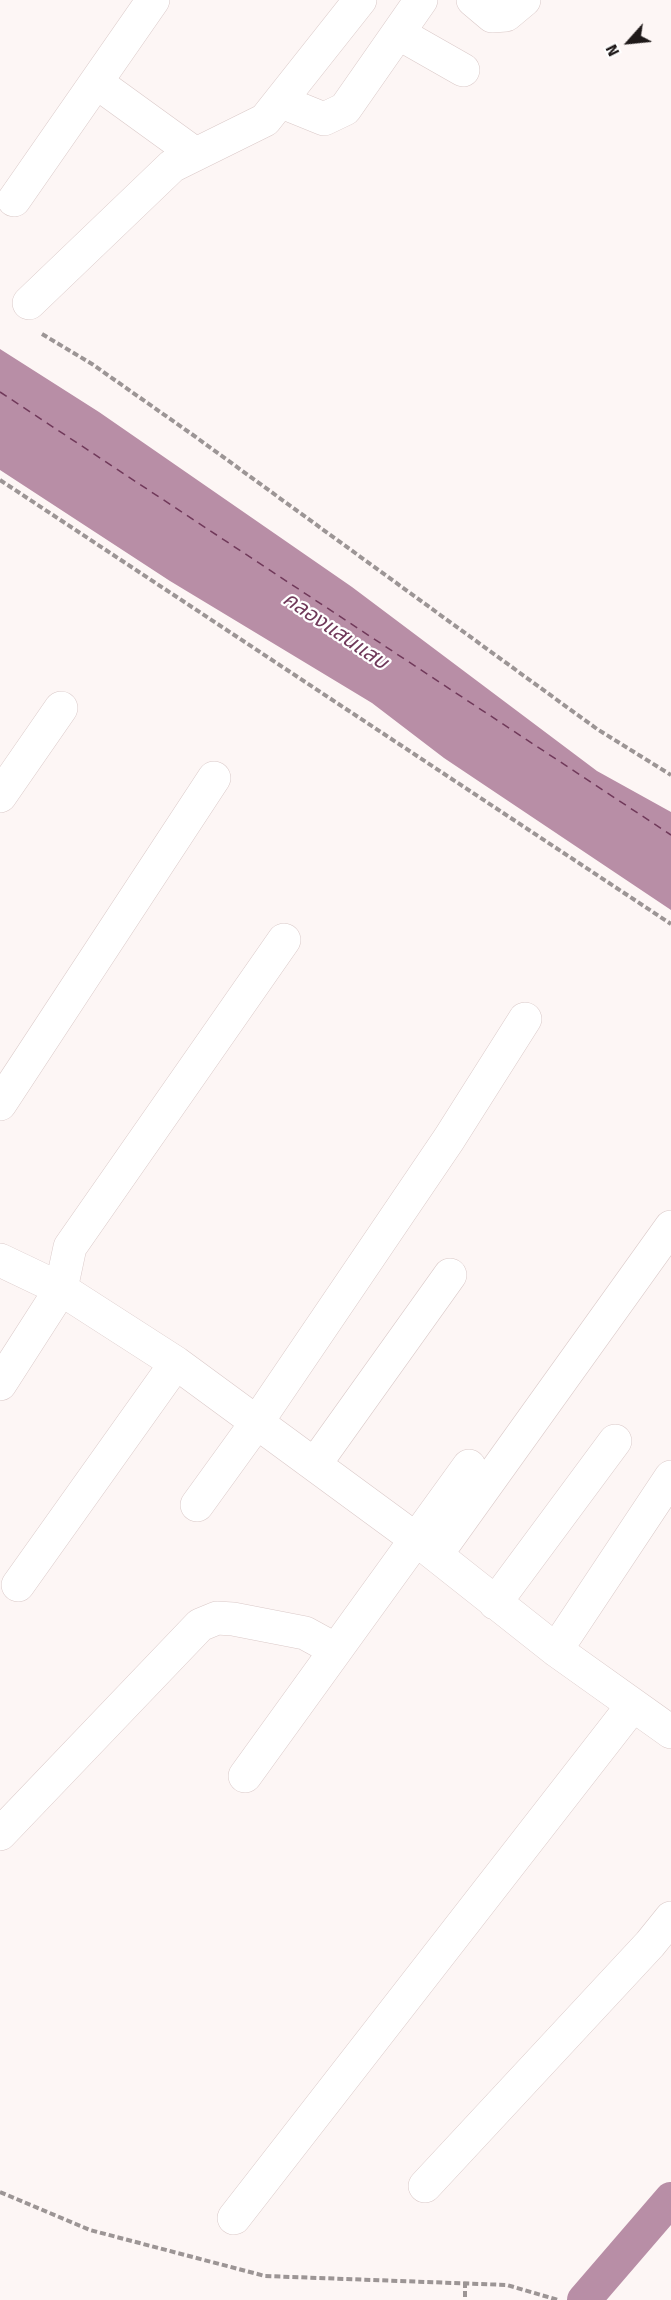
<!DOCTYPE html>
<meta charset="utf-8">
<style>
body{margin:0}
#map{position:relative;width:671px;height:2300px;overflow:hidden;background:#fdf6f5;font-family:"Fira Sans",sans-serif}
canvas{display:block}
.north{position:absolute;left:599px;top:12px;width:60px;height:60px;-webkit-text-stroke:4px #fff;paint-order:stroke;rotate:243deg;font-size:16px;font-weight:700;line-height:24px;text-align:center;color:#1f1919}
.north::after{content:'';display:block;margin:auto;width:21px;height:27px;background:#1f1919;clip-path:polygon(50% 0,100% 100%,50% 72%,0 100%)}
</style>
<div id="map">
<canvas width="671" height="2300"></canvas>
<div class="north">N</div>
</div>
<script>
const ctx = document.querySelector('canvas').getContext('2d');
ctx.lineJoin = 'round';
function paint(path, color) { ctx.fillStyle = color; ctx.fill(path, 'evenodd'); }
const toPath = rows => new Path2D(rows.map(r => 'M' + r).join(''));
function strokePath(path, color, width, dash) { ctx.strokeStyle = color; ctx.lineWidth = width; ctx.lineCap = dash ? 'butt' : 'round'; ctx.setLineDash(dash || []); ctx.stroke(path); }
function write(font, color, halo, rows, align = 'center') {
  ctx.font = font + ' "Fira Sans","Noto Sans Thai",sans-serif'; ctx.lineWidth = 4.5; ctx.setLineDash([]); ctx.textBaseline = 'middle'; ctx.strokeStyle = halo; ctx.fillStyle = color; for (const [text, x, y, turn = 0] of rows) {
    ctx.save(); ctx.translate(x, y); ctx.rotate((+turn || 0) * Math.PI / 180); ctx.textAlign = isNaN(turn) ? turn : align; if (halo) ctx.strokeText(text, 0, 0); ctx.fillText(text, 0, 0); ctx.restore();
  }
}
const water = toPath([
 [0,349,99,412,352,587,597,771,671,812,671,910,444,758,372,703,170,581,0,470]
]);
const canal = toPath([
 [584,2300,671,2199]
]);
const ferry = toPath([
 [0,392,671,835]
]);
const path = toPath([
 [42,334,92,364,193,435,597,729,671,775],
 [0,480,671,924],
 [0,2192,90,2230,265,2276,507,2285,558,2300],
 [465,2282,465,2300]
]);
const minor = toPath([
 [473,0,492,16,506,15,524,0],
 [398,33,463,70],
 [96,82,194,153],
 [282,102,324,119,345,109,421,0],
 [14,200,153,0],
 [29,303,172,166,265,120,360,0],
 [0,796,61,708],
 [0,1104,214,778],
 [0,1260,61,1289,176,1363,417,1540,556,1650,671,1732],
 [0,1384,61,1289,70,1247,284,940],
 [315,1464,450,1275],
 [197,1505,257,1422,449,1139,525,1019],
 [436,1555,671,1227],
 [18,1585,176,1363],
 [495,1603,615,1441],
 [556,1650,671,1477],
 [245,1776,336,1650],
 [0,1834,200,1625,217,1618,233,1619,305,1633,336,1650,469,1466],
 [425,2186,650,1944,671,1918],
 [234,2218,633,1705]
]);
const waterNames = [
 ["คลองแสนแสบ",335,631,34]
];
paint(water, '#b88ea6');
strokePath(canal, '#b88ea6', 34);
strokePath(ferry, '#70395a', 1.5, [8, 6]);
strokePath(minor, '#dac9c8', 34);
strokePath(path, '#9c9595', 4, [6, 3]);
strokePath(minor, '#fff', 33);
write('italic 21px', '#70395a', '#fff', waterNames);
</script>
